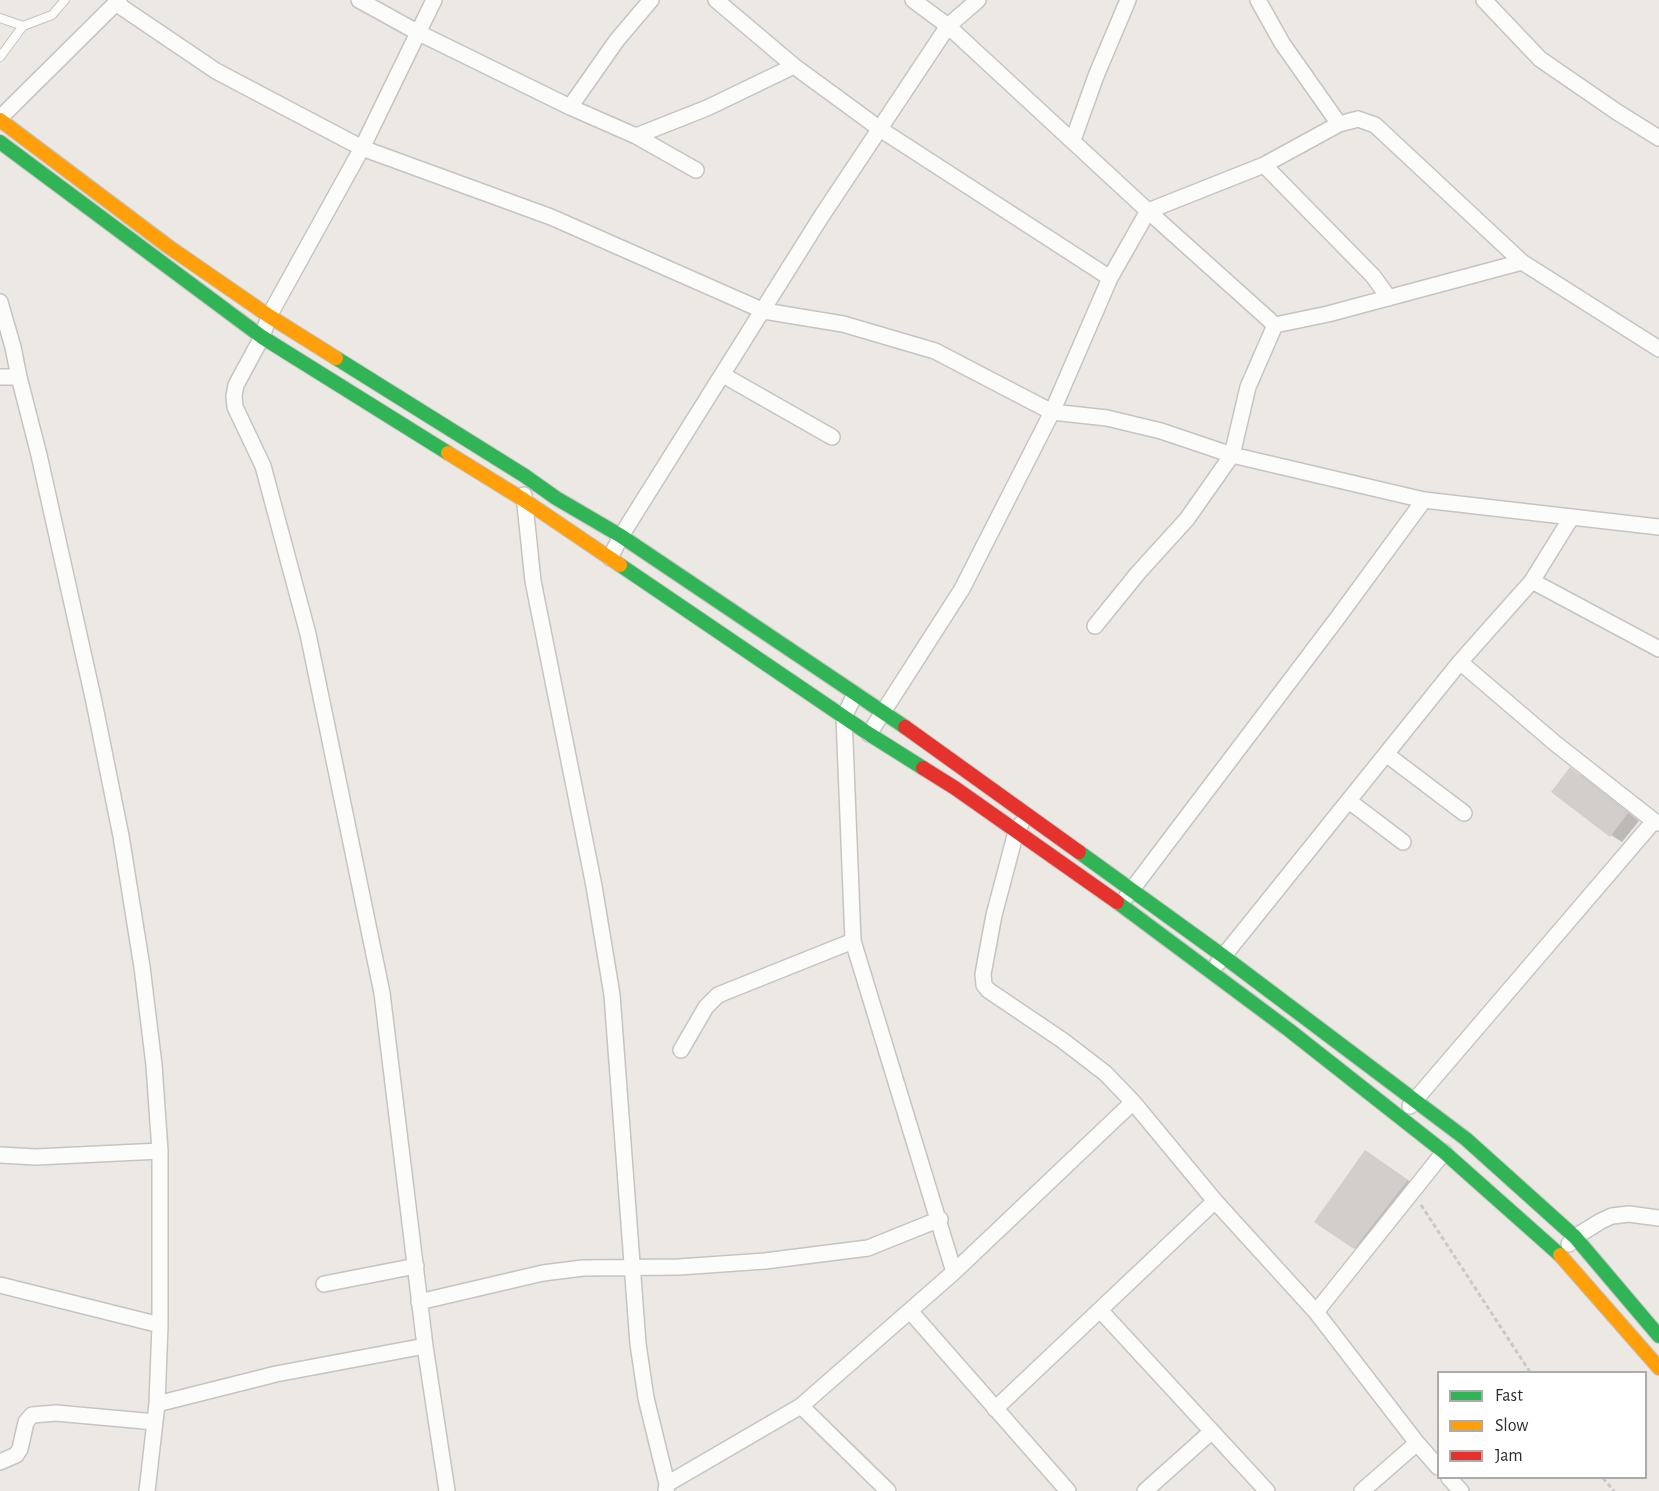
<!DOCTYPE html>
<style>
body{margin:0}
#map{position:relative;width:1659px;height:1491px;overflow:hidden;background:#ece8e4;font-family:"Alegreya Sans",sans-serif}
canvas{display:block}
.legend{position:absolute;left:1437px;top:1371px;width:210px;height:108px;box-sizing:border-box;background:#fff;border:2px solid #ababab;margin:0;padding:8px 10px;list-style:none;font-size:18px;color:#2e2e2e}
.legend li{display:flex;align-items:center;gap:12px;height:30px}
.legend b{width:30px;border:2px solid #ababab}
</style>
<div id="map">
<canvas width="1659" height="1491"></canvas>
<ul class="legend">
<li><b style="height:8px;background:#30b455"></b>Fast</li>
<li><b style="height:8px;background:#ff9f0a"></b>Slow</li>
<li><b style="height:8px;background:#e5322d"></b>Jam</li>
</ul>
</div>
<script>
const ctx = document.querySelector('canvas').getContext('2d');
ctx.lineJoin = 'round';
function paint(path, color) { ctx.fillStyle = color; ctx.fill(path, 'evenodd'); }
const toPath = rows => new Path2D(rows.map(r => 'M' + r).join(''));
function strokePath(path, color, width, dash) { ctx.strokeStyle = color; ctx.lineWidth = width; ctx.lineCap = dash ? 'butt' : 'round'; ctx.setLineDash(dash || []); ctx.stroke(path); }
const shadow = toPath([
 [1570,769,1582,776,1639,821,1622,842,1611,835],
 [1380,1161,1422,1190,1370,1257,1355,1248]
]);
const building = toPath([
 [1570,767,1628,813,1610,837,1551,792],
 [1365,1150,1408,1180,1354,1249,1314,1222]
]);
const path = toPath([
 [1421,1205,1530,1372],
 [1603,1478,1614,1491]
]);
const lane = toPath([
 [0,18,23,26,52,15,65,0],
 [0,57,23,26]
]);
const street = toPath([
 [359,0,417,32,570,107,636,136,696,170],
 [716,0,794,66,880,129,1110,278],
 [1258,0,1282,43,1339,124],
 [1484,0,1540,59,1617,112,1659,138],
 [117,4,216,71,362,148,551,217,764,311,843,324,935,351,1052,412,1107,418,1161,431,1232,455,1424,500,1659,527],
 [570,107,617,40,651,0],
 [0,118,119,0],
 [1358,119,1375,125,1522,262,1328,314,1275,325,1148,211,1264,165,1339,124,1358,119],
 [636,136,707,108,794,66],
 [1073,140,1096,76,1128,0],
 [1264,165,1373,276,1389,298],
 [1522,262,1659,349],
 [0,302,13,347,19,377],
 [723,375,832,437],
 [0,377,19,377,39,455,94,702,121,836,142,967,154,1065,160,1151,160,1325,0,1285],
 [524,495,533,581,594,886,612,995,638,1344,646,1398,667,1484,666,1491],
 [610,558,621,536,821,217,948,26,978,0],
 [1532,581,1659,649],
 [1095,626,1138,573,1187,519,1232,455,1248,387,1275,325],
 [1460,662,1556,744,1654,821,1659,823],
 [869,734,962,589,1052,412,1110,278,1148,211,948,26,913,0],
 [1386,754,1464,813],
 [1349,801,1403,842],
 [1127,896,1336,620,1424,500],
 [1218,963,1460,662,1532,581,1571,518],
 [681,1050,706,1007,718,995,853,941],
 [1133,1102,1215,1201,1316,1312,1444,1152],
 [1410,1106,1654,821],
 [0,1155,36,1157,160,1151],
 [1569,1244,1575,1237,1601,1221,1612,1216,1629,1214,1659,1218],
 [954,1272,1133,1102,1105,1073,1062,1040,988,990,984,985,983,974,994,915,1016,832,1021,824],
 [324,1284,416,1266],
 [419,1302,543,1273,583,1268,679,1267,765,1261,868,1248,940,1219],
 [1100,1310,1267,1491],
 [910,1311,1068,1491],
 [1316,1312,1417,1443,1438,1467],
 [425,1346,447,1491],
 [157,1404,276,1374,425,1346,382,993,308,634,263,466,235,407,234,396,236,385,262,337,269,316,362,148,434,0],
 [801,1406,888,1491],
 [995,1409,1215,1201],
 [0,1462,16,1455,20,1449,26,1422,32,1415,56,1413,155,1422],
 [1449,1478,1461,1491],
 [667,1484,801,1406,954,1272,853,941,844,717,855,694],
 [147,1491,157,1404,160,1325],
 [1145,1491,1211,1432],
 [1362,1491,1417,1443]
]);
const fast = toPath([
 [0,142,262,337,448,453],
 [336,358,525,476,556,498,621,536,905,727],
 [620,565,869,734,923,768],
 [1079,852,1223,956,1466,1139,1575,1237,1659,1336],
 [1117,902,1289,1030,1444,1152,1560,1255]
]);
const slow = toPath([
 [0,120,169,247,269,316,336,358],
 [448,453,524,500,620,565],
 [1560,1255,1659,1368]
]);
const jam = toPath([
 [905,727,1079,852],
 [923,768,955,788,1117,902]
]);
paint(shadow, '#0003');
paint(building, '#d1cecb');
strokePath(lane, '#c5c4c5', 10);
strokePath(street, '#c5c4c5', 18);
strokePath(fast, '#c6c5c4', 16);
strokePath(slow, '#c6c5c4', 16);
strokePath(jam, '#c6c5c4', 16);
strokePath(path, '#c9c9c8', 3, [4.5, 3]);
strokePath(lane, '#fcfcfb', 8);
strokePath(street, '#fcfcfb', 15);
strokePath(fast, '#30b455', 14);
strokePath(slow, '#ff9f0a', 14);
strokePath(jam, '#e5322d', 14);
</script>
